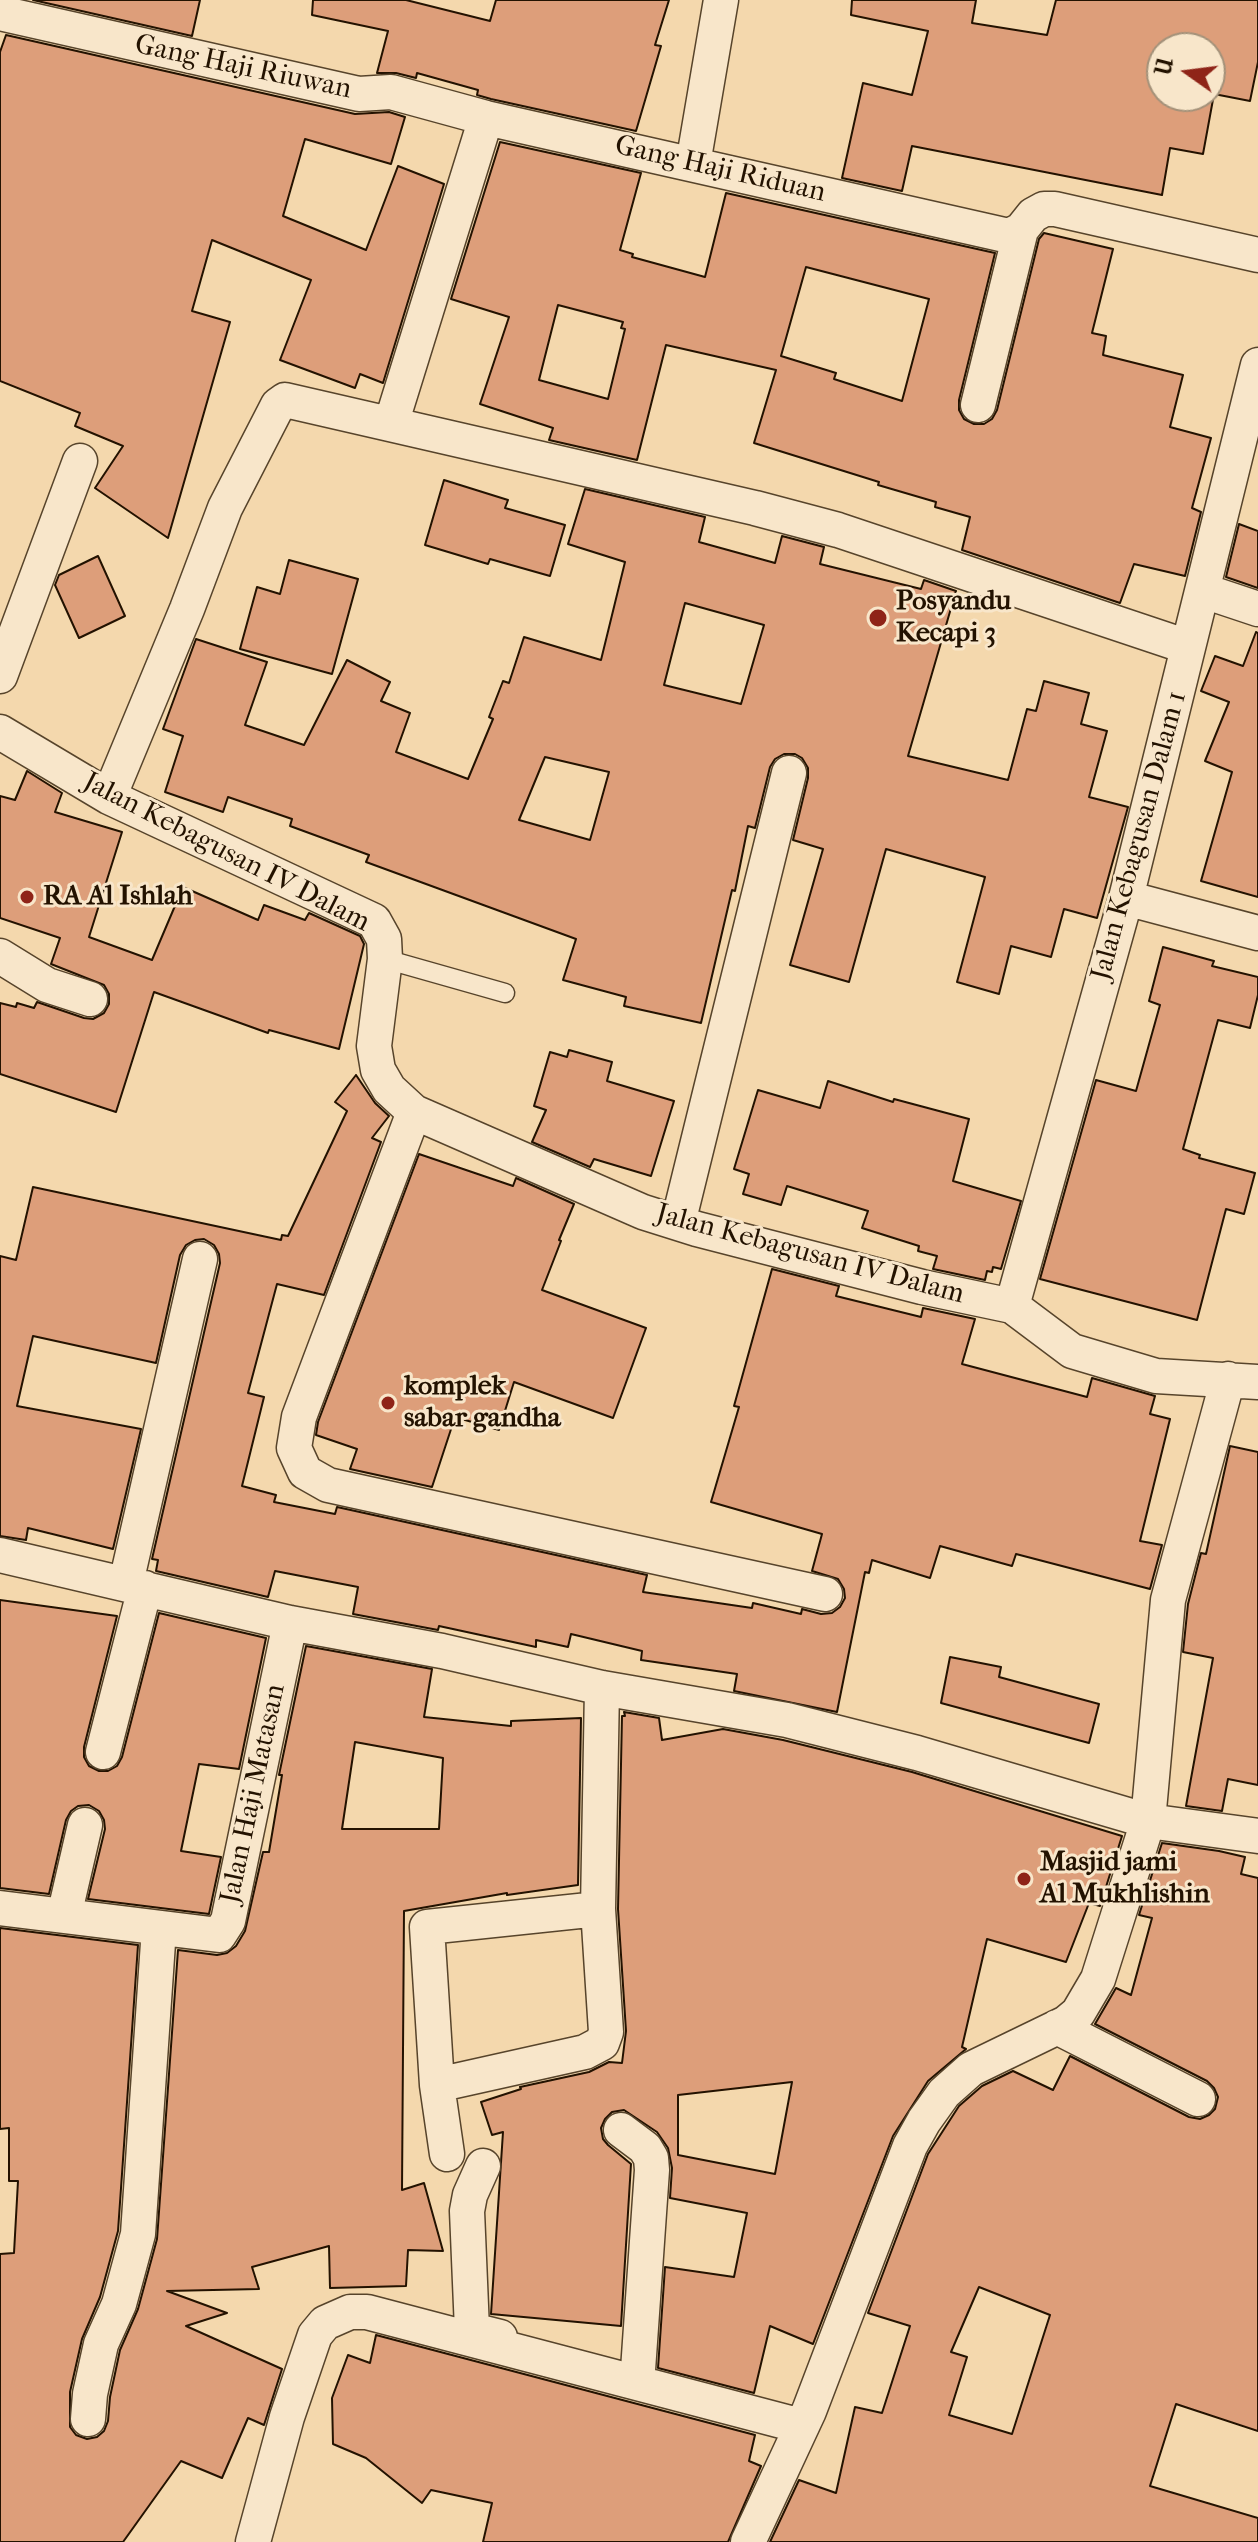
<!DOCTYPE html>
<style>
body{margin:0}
#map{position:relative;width:1258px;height:2542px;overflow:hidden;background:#f4d8ad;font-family:"IM FELL French Canon",serif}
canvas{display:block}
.north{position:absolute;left:1146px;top:32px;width:80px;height:80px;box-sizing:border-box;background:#f8e6ca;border:2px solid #a39179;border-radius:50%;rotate:284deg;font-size:22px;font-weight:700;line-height:32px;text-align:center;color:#231200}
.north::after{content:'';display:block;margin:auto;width:28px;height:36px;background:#8f2418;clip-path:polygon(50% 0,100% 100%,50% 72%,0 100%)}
</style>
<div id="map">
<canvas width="1258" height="2542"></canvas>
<div class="north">U</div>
</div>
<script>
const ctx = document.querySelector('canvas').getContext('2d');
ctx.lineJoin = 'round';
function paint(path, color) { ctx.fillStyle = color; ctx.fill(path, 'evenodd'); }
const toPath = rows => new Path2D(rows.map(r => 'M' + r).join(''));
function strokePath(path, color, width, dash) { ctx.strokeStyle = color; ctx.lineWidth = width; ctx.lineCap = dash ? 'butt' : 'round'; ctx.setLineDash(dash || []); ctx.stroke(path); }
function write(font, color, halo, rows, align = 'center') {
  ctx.font = font + ' "IM FELL French Canon",serif'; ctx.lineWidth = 6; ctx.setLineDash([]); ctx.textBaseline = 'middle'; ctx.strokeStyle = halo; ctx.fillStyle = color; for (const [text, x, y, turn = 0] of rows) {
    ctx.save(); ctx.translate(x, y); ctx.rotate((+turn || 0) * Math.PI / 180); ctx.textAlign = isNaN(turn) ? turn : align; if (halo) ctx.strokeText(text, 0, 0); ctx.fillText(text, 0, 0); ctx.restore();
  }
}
const building = toPath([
 [33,0,200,0,192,36,33,0],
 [313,0,406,0,490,21,496,0,669,0,655,45,661,46,636,131,491,99,477,95,478,90,417,73,416,78,396,73,377,73,388,31,312,15,313,0],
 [852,0,976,0,972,23,1047,35,1056,0,1258,0,1258,62,1250,101,1214,94,1203,154,1170,148,1162,195,912,146,902,191,842,178,863,83,912,95,928,31,851,15,852,0],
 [1162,48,1210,48,1210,96,1162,96,1162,48],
 [6,35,355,114,389,112,405,117,391,164,305,139,283,216,366,250,398,166,444,184,383,383,360,374,355,388,280,360,311,280,212,240,192,311,230,322,168,538,95,488,123,446,75,426,80,413,0,381,0,52,6,35],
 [500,142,641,173,620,250,633,254,632,257,705,277,726,193,995,253,959,400,959,410,964,419,974,424,984,424,992,419,997,410,1039,239,1044,233,1113,249,1092,333,1106,336,1103,355,1183,375,1170,427,1211,438,1192,508,1201,512,1185,576,1134,564,1120,603,962,550,970,517,935,507,936,502,878,485,879,482,754,443,776,370,666,345,637,460,549,440,553,428,480,404,509,317,451,299,500,142],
 [806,267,929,299,902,401,834,379,836,373,781,356,806,267],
 [558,305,623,322,621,328,625,329,608,399,539,380,558,305],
 [444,480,508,500,505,508,565,525,550,576,490,559,488,564,425,545,444,480],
 [585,489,705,517,699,542,775,563,782,536,824,547,820,564,921,589,924,580,956,591,908,756,1008,780,1027,709,1036,711,1044,681,1089,693,1081,724,1107,731,1089,797,1128,807,1097,918,1064,909,1051,957,1011,946,999,994,957,982,985,877,886,849,849,982,790,965,823,849,793,840,808,778,808,768,802,758,795,754,784,754,775,759,770,767,755,828,748,826,735,891,732,890,701,1023,624,1006,626,997,563,980,576,939,366,862,369,855,290,826,292,819,228,797,223,812,165,792,183,736,163,729,196,639,267,662,245,725,304,745,347,660,390,682,381,701,410,713,396,752,468,779,493,719,489,717,503,681,509,683,524,637,601,660,625,562,568,544,585,489],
 [685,603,764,625,741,704,664,685,685,603],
 [545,757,609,772,590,840,519,820,545,757],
 [1239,524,1258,531,1258,588,1226,577,1239,524],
 [98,556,125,616,79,638,55,585,59,575,98,556],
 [289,560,358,579,332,674,240,649,257,587,280,594,289,560],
 [1256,632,1258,633,1258,897,1201,881,1232,772,1205,761,1229,702,1201,691,1215,656,1243,666,1256,632],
 [27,771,62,793,55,812,122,832,89,937,152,960,183,887,258,920,264,905,305,920,309,913,360,936,364,944,339,1049,269,1030,268,1033,154,992,116,1112,0,1074,0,1003,16,1007,17,1003,34,1008,37,1002,84,1018,93,1019,104,1013,109,1004,109,994,104,985,51,964,60,938,0,918,0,796,15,800,27,771],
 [1163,947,1214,961,1212,966,1258,977,1258,995,1250,1028,1218,1020,1183,1149,1200,1155,1199,1158,1255,1173,1244,1214,1226,1209,1197,1320,1040,1279,1096,1080,1136,1091,1160,1005,1149,1001,1163,947],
 [569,1050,612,1062,607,1081,674,1101,651,1176,594,1159,590,1167,532,1142,546,1110,534,1106,550,1052,567,1057,569,1050],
 [356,1075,375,1103,389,1116,372,1138,381,1142,324,1295,277,1284,248,1393,264,1397,242,1486,276,1495,274,1502,335,1514,337,1507,647,1575,643,1592,752,1608,753,1603,801,1614,802,1609,821,1614,832,1613,840,1607,845,1598,844,1589,838,1579,812,1571,822,1534,711,1502,739,1407,734,1406,772,1269,839,1286,836,1296,921,1317,923,1308,975,1319,962,1364,1087,1397,1092,1378,1155,1396,1150,1414,1170,1419,1140,1541,1162,1545,1150,1589,1016,1554,1012,1566,940,1546,930,1578,872,1560,869,1573,865,1572,837,1712,734,1691,737,1674,641,1660,642,1651,571,1634,568,1647,536,1640,536,1647,439,1626,438,1630,353,1614,358,1587,275,1571,268,1597,156,1571,158,1560,152,1559,220,1263,219,1254,214,1245,204,1239,195,1240,186,1245,180,1255,156,1363,33,1336,17,1406,141,1429,113,1549,28,1528,26,1540,0,1536,0,1256,16,1260,33,1187,281,1240,282,1235,288,1236,347,1111,335,1102,356,1075],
 [828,1081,893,1102,894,1099,969,1119,953,1181,1021,1201,1001,1269,993,1267,992,1272,987,1271,985,1280,933,1269,937,1256,918,1251,919,1246,862,1228,868,1211,787,1186,781,1205,743,1194,749,1174,734,1169,758,1090,820,1108,828,1081],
 [419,1154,513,1186,516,1178,574,1204,559,1240,561,1241,542,1290,646,1328,613,1418,514,1382,499,1430,455,1417,432,1487,350,1469,357,1449,316,1435,318,1422,419,1154],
 [1230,1446,1258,1452,1258,1785,1228,1779,1222,1811,1186,1806,1213,1658,1183,1652,1188,1604,1201,1553,1206,1554,1230,1446],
 [0,1600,117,1616,84,1747,84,1757,89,1766,99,1771,108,1771,117,1766,122,1757,159,1613,266,1638,239,1769,199,1764,181,1851,221,1857,209,1914,88,1899,105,1829,104,1820,99,1811,89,1805,78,1806,71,1811,66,1820,49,1894,0,1888,0,1600],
 [306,1646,432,1669,424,1717,511,1726,511,1721,581,1718,578,1885,507,1895,507,1893,404,1911,402,2190,424,2183,443,2251,408,2250,406,2286,330,2288,329,2246,252,2267,259,2289,167,2291,227,2313,186,2326,282,2369,264,2425,248,2418,222,2478,181,2461,123,2542,0,2542,0,2254,14,2253,18,2181,9,2181,9,2128,0,2129,0,1928,138,1945,118,2231,100,2297,82,2339,70,2392,70,2427,76,2435,87,2439,97,2437,104,2431,108,2421,110,2397,120,2350,138,2309,157,2239,178,1950,217,1955,227,1953,236,1946,245,1931,263,1852,269,1852,282,1775,279,1775,306,1646],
 [355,1742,443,1758,439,1829,342,1829,355,1742],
 [950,1657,1001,1667,999,1677,1099,1704,1089,1743,941,1703,950,1657],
 [624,1712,659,1718,662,1740,723,1729,783,1740,912,1772,1122,1836,1100,1906,1089,1903,1066,1962,987,1939,962,2047,966,2049,928,2081,893,2136,813,2344,770,2326,754,2393,658,2368,665,2267,734,2277,747,2213,670,2198,672,2168,668,2148,657,2132,624,2110,612,2112,605,2119,601,2128,603,2139,608,2145,631,2164,621,2326,491,2314,503,2132,492,2135,481,2102,521,2089,520,2087,589,2072,609,2062,622,2063,626,2031,618,1909,622,1716,625,1716,624,1712],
 [792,2082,775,2174,678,2155,678,2095,792,2082],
 [1162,1843,1219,1851,1245,1857,1241,1874,1258,1878,1258,2431,1176,2404,1150,2486,1258,2518,1258,2542,770,2542,799,2480,836,2493,855,2407,882,2413,910,2326,868,2313,928,2154,959,2106,982,2086,1013,2071,1053,2090,1070,2056,1189,2117,1200,2119,1209,2115,1215,2109,1218,2097,1214,2088,1207,2081,1095,2024,1116,1988,1131,1995,1152,1918,1139,1915,1162,1843],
 [979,2287,1050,2315,1012,2434,949,2415,967,2357,951,2352,979,2287],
 [376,2335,755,2435,749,2461,761,2466,728,2542,483,2542,492,2503,431,2490,422,2503,366,2458,333,2444,332,2398,348,2355,370,2363,376,2335]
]);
const service = toPath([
 [385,959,505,993]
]);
const minor = toPath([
 [0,13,359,94,391,92,486,118,1009,236,1021,230,1033,215,1044,209,1055,209,1258,255],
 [693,164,721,0],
 [978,405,1021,230],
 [391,424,486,118],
 [1204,591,1258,609],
 [0,676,80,461],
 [0,732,109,797,374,921,384,939,385,959,374,1046,378,1070,389,1089,414,1112,643,1212,697,1229,922,1287,1012,1306,1072,1351,1156,1376,1258,1382],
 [109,797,187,609,225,508,278,405,285,400,755,508,838,530,1188,647],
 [1126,898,1258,933],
 [0,956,47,985,90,999],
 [414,1112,299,1417,294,1448,305,1472,328,1485,825,1594],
 [678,1223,789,773],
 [1012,1306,1126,898,1258,365],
 [0,1555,290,1623,442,1651,602,1688,787,1720,917,1753,1148,1821,1258,1836],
 [126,1583,200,1259],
 [103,1752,145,1588],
 [0,1908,219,1935,228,1921,290,1623],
 [64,1916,85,1825],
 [1057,2027,1198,2099],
 [437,2085,585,2052,602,2043,606,2032,598,1909,602,1688],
 [621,2130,645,2148,651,2158,652,2170,638,2370],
 [447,2154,437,2085,427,1927,598,1909],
 [483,2166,470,2195,467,2211,472,2330,500,2337],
 [88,2419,90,2394,101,2344,119,2304,138,2234,159,1928],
 [253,2542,287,2417,315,2335,325,2323,350,2312,367,2312,801,2426],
 [748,2542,809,2411,910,2146,924,2121,944,2093,971,2069,1066,2023,1078,2013,1098,1979,1148,1821,1168,1600,1228,1379]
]);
const markers = [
 [878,618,10,"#8f2418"],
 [27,897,8,"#8f2418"],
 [388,1403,8,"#8f2418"],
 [1024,1879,8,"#8f2418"]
];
const streetNames = [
 ["Gang Haji Riuwan",243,68,12],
 ["Gang Haji Riduan",720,170,13],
 ["Jalan Kebagusan Dalam 1",1140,836,-75],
 ["Jalan Kebagusan IV Dalam",226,853,27],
 ["Jalan Kebagusan IV Dalam",810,1255,15],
 ["Jalan Haji Matasan",254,1794,-78]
];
const poiNames = [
 ["Posyandu",896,602],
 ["Kecapi 3",896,634],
 ["RA Al Ishlah",43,897],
 ["komplek",404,1387],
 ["sabar gandha",404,1419],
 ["Masjid jami",1040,1863],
 ["Al Mukhlishin",1040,1895]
];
paint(building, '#dd9e7a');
strokePath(building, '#231200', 2);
strokePath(service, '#57442b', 21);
strokePath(minor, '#57442b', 37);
strokePath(service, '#f8e6ca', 18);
strokePath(minor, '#f8e6ca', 34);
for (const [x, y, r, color] of markers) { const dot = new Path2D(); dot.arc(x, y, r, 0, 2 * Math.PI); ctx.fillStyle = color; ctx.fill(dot); strokePath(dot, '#f8e6ca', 3); }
write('28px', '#231200', '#f8e6ca', streetNames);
write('bold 28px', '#231200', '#f8e6ca', poiNames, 'left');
</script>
